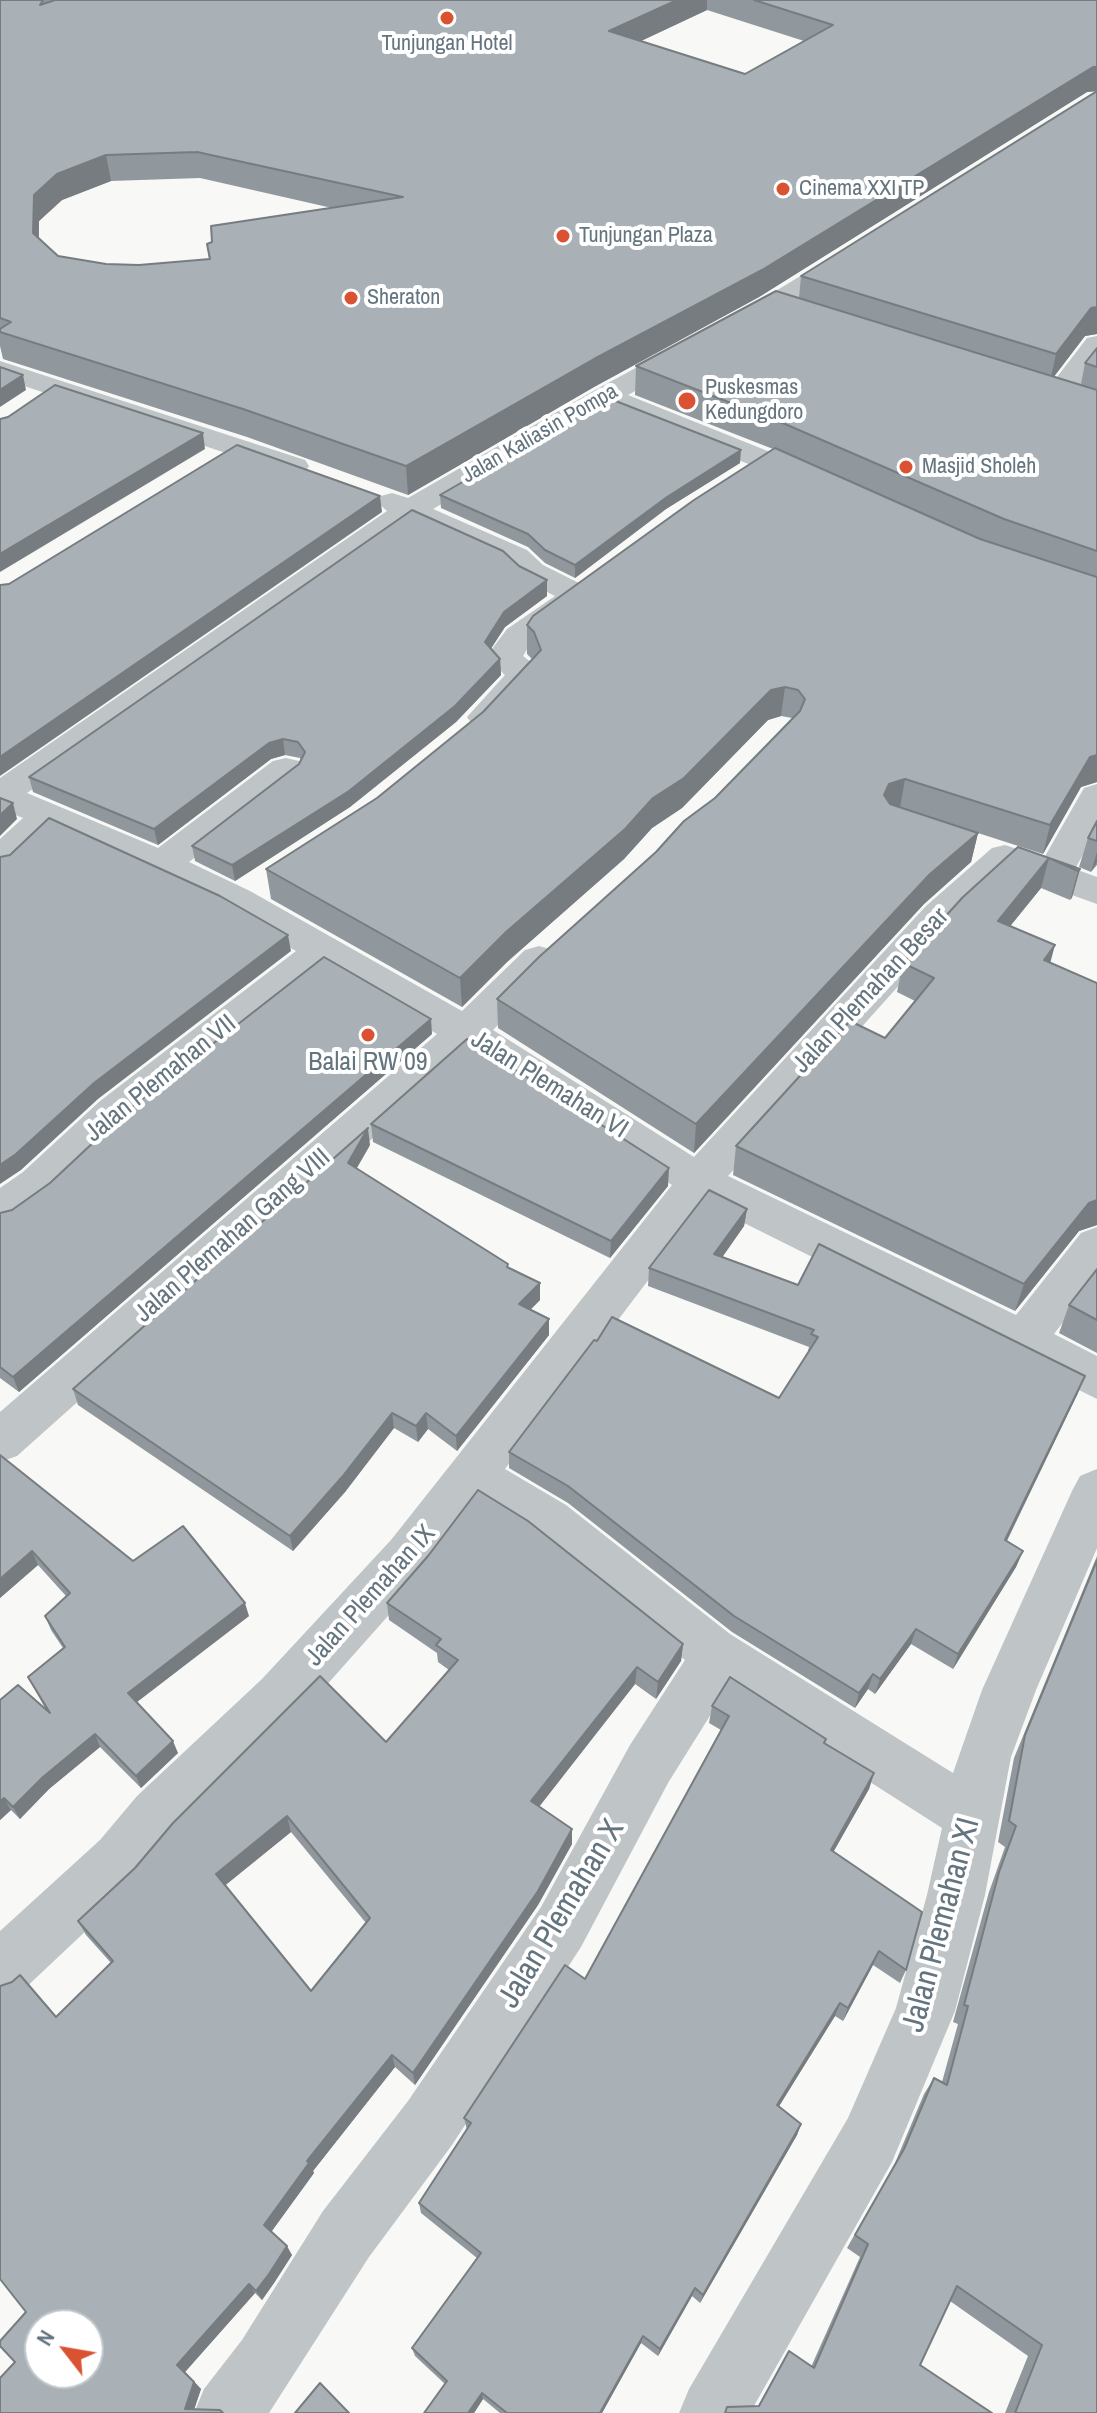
<!DOCTYPE html>
<style>
body{margin:0}
#map{position:relative;width:1097px;height:2413px;overflow:hidden;background:#f8f8f6;font-family:"Archivo Narrow",sans-serif}
canvas{display:block}
.north{position:absolute;left:24px;top:2309px;width:80px;height:80px;box-sizing:border-box;background:#fff;border:2px solid #c1c8cc;border-radius:50%;rotate:301deg;font-size:22px;font-weight:700;line-height:32px;text-align:center;color:#65757f}
.north::after{content:'';display:block;margin:auto;width:28px;height:36px;background:#db5233;clip-path:polygon(50% 0,100% 100%,50% 72%,0 100%)}
</style>
<div id="map">
<canvas width="1097" height="2413"></canvas>
<div class="north">N</div>
</div>
<script>
const ctx = document.querySelector('canvas').getContext('2d');
ctx.lineJoin = 'round';
const toPath = rows => new Path2D(rows.map(r => 'M' + r).join(''));
function paint(path, color) { ctx.fillStyle = color; ctx.fill(path, 'evenodd'); }
function strokePath(path, color, width, dash) { ctx.strokeStyle = color; ctx.lineWidth = width; ctx.lineCap = dash ? 'butt' : 'round'; ctx.setLineDash(dash || []); ctx.stroke(path); }
function write(font, color, halo, rows, align = 'center') {
  ctx.font = font + ' "Archivo Narrow",sans-serif'; ctx.lineWidth = 8; ctx.setLineDash([]); ctx.textBaseline = 'middle'; ctx.strokeStyle = halo; ctx.fillStyle = color; for (const [text, x, y, turn = 0] of rows) {
    ctx.save(); ctx.translate(x, y); ctx.rotate((+turn || 0) * Math.PI / 180); ctx.textAlign = isNaN(turn) ? turn : align; if (halo) ctx.strokeText(text, 0, 0); ctx.fillText(text, 0, 0); ctx.restore();
  }
}
const minor = toPath([
 [852,247,861,250,865,255,861,260,779,312,628,395,825,474,829,480,825,486,814,489,803,486,607,407,433,509,527,550,543,565,589,588,594,595,589,602,531,643,523,656,532,663,539,677,496,724,484,728,472,724,467,717,505,675,490,660,489,653,507,629,555,596,521,579,505,564,412,522,27,793,158,848,273,761,286,758,299,761,304,769,299,777,189,862,250,891,462,1011,525,950,539,946,553,950,559,960,553,970,493,1030,694,1157,926,906,992,848,1005,845,1044,858,1084,788,1097,784,1097,829,1075,869,1097,877,1097,904,1010,873,954,924,728,1176,1016,1315,1081,1233,1097,1227,1097,1278,1054,1334,1097,1356,1097,1399,706,1204,505,1469,566,1505,730,1634,953,1773,982,1690,1072,1491,1080,1476,1097,1469,1097,1548,1036,1690,1011,1757,985,1895,955,2011,892,2162,750,2413,679,2413,689,2389,848,2118,896,2008,927,1895,942,1828,726,1690,668,1783,581,1947,452,2145,369,2257,269,2413,194,2413,204,2389,242,2340,323,2211,408,2101,541,1907,630,1745,685,1660,530,1537,478,1504,427,1572,300,1715,177,1834,140,1880,21,1992,0,2000,0,1931,100,1840,137,1796,262,1679,391,1540,672,1185,468,1053,17,1456,0,1462,0,1412,437,1034,326,969,130,1123,53,1196,16,1223,0,1228,0,1188,23,1172,100,1101,296,951,224,909,53,831,13,869,0,872,0,839,23,818,0,809,0,778,387,511,377,502,381,496,392,493,408,498,595,390,761,300,843,250,852,247],
 [1097,336,1097,363,1067,402,1057,405,1047,402,1043,396,1047,390,1087,338,1097,336],
 [0,361,305,460,309,466,305,472,294,475,283,472,0,378,0,361]
]);
const wall = toPath([
 [0,0,1097,0,1097,91,1087,92,759,297,594,387,408,495,247,437,3,359,0,346],
 [707,10,804,41,745,74,641,41],
 [200,178,332,208,207,244,209,259,139,265,106,264,58,256,39,239,39,221,62,200,111,181],
 [1097,91,1097,334,1085,336,1054,376,1081,384,1085,363,1097,348,1097,782,1081,787,1043,854,978,833,971,862,924,904,694,1153,498,1028,497,999,715,798,792,718,781,716,768,720,682,808,652,828,624,859,507,962,462,1007,271,899,266,869,377,798,483,712,532,659,527,654,527,625,773,449,635,395,636,366,799,298,801,276],
 [740,463,666,509,575,578,545,563,528,547,441,508,440,495],
 [547,596,505,627,491,649,500,659,501,675,456,722,350,807,235,881,195,861,192,846,299,764,301,760,300,758,285,755,271,759,158,845,33,792,29,777],
 [1097,821,1097,865,1091,872,1079,867,1088,838],
 [1018,847,1080,869,1070,900,1041,888,1010,926,1050,963,1097,983,1097,1225,1079,1231,1015,1311,733,1175,736,1146,885,1038,915,1001,897,992,903,963],
 [432,1034,19,1392,0,1378,0,1213,12,1210],
 [371,1124,668,1186,610,1258,373,1142],
 [370,1145,356,1169,509,1268,540,1300,530,1310,549,1335,457,1451,428,1429,418,1442,394,1428,345,1492,293,1551,78,1405,73,1389],
 [747,1209,744,1226,722,1257,1078,1393,1007,1541,1023,1551,1016,1567,953,1669,911,1644,875,1694,868,1689,855,1708,732,1632,568,1503,509,1468,509,1452,779,1398,809,1352,808,1351,809,1347,648,1286,649,1268],
 [1097,1269,1097,1353,1059,1333,1069,1305],
 [0,1455,133,1561,249,1616,137,1702,178,1753,141,1788,100,1747,49,1789,20,1819,11,1810,0,1820,0,1700,46,1710,28,1677,63,1648,51,1630,45,1616,66,1596,38,1565,0,1598],
 [1097,1556,1097,2413,1005,2413,1028,2356,950,2301,758,2406,789,2351,811,2367,860,2257,847,2248,895,2163,924,2094,934,2078,942,2082,958,2024,953,2022,989,1892,1005,1847,998,1842,1014,1758],
 [387,1603,683,1644,681,1661,656,1699,635,1684,539,1806,572,1829,572,1844,538,1905,415,2085,395,2067,313,2171,314,2173,271,2232,292,2255,274,2283,262,2300,255,2293,185,2372,201,2389,194,2409,0,2413,15,2362,26,2312,56,2017,111,1963,86,1935,78,1921,386,1742,449,1670,438,1662,437,1653,389,1620],
 [291,1832,366,1923,311,1991,225,1885],
 [712,1706,825,1744,874,1773,869,1789,833,1852,906,1970,900,1983,873,1965,843,2021,835,2016,779,2106,801,2124,797,2135,700,2303,692,2296,658,2356,641,2343,602,2413,500,2413,483,2399,474,2413,424,2413,445,2384,415,2356,412,2348,477,2258,421,2213,419,2203,467,2130,464,2118,585,1979,721,1730,709,1723]
]);
const shadedWall = toPath([
 [677,0,707,0,707,10,609,56,609,31],
 [1093,67,1097,67,1097,91,1087,92,759,297,594,387,408,495,406,466],
 [106,155,111,181,62,200,39,221,38,260,33,233,34,195,57,174],
 [1097,307,1097,334,1085,336,1050,382,1056,354,1091,308],
 [23,375,26,390,0,407,0,390],
 [203,433,205,449,0,572,0,554],
 [741,450,740,463,666,509,575,578,575,565,667,497],
 [380,496,382,512,0,776,0,757],
 [547,580,547,596,505,627,485,657,485,642,504,612],
 [500,659,501,675,456,722,350,807,235,881,232,865],
 [785,687,781,716,768,720,682,808,652,828,624,859,507,962,462,1007,460,978,506,932,771,690],
 [283,739,285,755,271,759,158,845,154,829,269,743],
 [1097,755,1097,782,1081,787,1043,854,1050,825,1090,757],
 [905,779,900,808,883,813,884,795,889,784],
 [13,803,17,819,0,836,0,815],
 [978,833,971,862,924,904,694,1153,696,1124,930,874],
 [1097,852,1097,862,1091,872],
 [1049,858,1041,888,991,950,998,921],
 [1080,869,1072,898,1070,900,1078,871],
 [288,935,291,951,98,1099,21,1170,0,1184,0,1165,94,1083],
 [1055,945,1047,975,1044,960],
 [431,1019,432,1034,19,1392,13,1377],
 [368,1128,370,1145,350,1180,348,1163],
 [669,1168,668,1186,610,1258,611,1241],
 [1097,1200,1097,1225,1079,1231,1015,1311,1024,1284,1089,1203],
 [747,1209,744,1226,712,1272,714,1254],
 [540,1283,540,1300,520,1320,519,1304],
 [549,1319,549,1335,457,1451,456,1436],
 [1085,1376,1078,1393,999,1556,1005,1540],
 [392,1413,394,1428,345,1492,293,1551,290,1536],
 [426,1413,428,1429,418,1442,416,1426],
 [32,1551,38,1565,0,1598,0,1579],
 [1023,1551,1016,1567,953,1669,958,1654],
 [245,1603,249,1616,133,1705,128,1693],
 [916,1629,911,1644,875,1694,880,1679],
 [683,1644,681,1661,656,1699,658,1682],
 [637,1667,635,1684,532,1816,531,1801],
 [873,1674,868,1689,855,1708,859,1693],
 [95,1734,100,1747,49,1789,20,1819,13,1807,43,1777],
 [173,1741,178,1753,141,1788,136,1776],
 [874,1773,869,1789,826,1865,831,1850],
 [4,1798,11,1810,0,1820,0,1801],
 [287,1816,291,1832,222,1888,216,1874],
 [572,1829,572,1844,538,1905,415,2085,413,2073],
 [879,1951,873,1965,843,2021,848,2008],
 [840,2003,835,2016,773,2116,777,2105],
 [392,2055,395,2067,313,2171,314,2173,269,2235,264,2225,307,2161],
 [801,2124,797,2135,700,2303,703,2295],
 [287,2246,292,2255,274,2283,262,2300,256,2291],
 [249,2284,255,2293,185,2372,201,2389,193,2413,185,2409,177,2365],
 [695,2288,692,2296,658,2356,660,2349],
 [643,2336,641,2343,602,2413,600,2413],
 [482,2393,483,2399,474,2413,468,2413]
]);
const building = toPath([
 [0,0,43,0,40,5,55,0,677,0,609,31,745,74,833,25,754,0,1097,0,1097,67,1093,67,762,270,594,359,406,466,243,409,0,332,0,329,11,322,0,318,0,0],
 [197,152,403,197,211,226,212,242,207,244,210,259,139,265,106,264,58,256,33,233,34,195,57,174,106,155,197,152],
 [1097,91,1097,307,1091,308,1056,354,801,276,1097,91],
 [776,291,1097,390,1097,551,1004,519,785,424,636,366,776,291],
 [1097,348,1097,367,1085,363,1097,348],
 [0,367,23,375,0,390,0,367],
 [55,385,203,433,0,554,0,419,8,417,55,385],
 [608,398,741,450,667,497,575,565,545,550,528,534,440,495,608,398],
 [237,445,380,496,0,757,0,585,9,584,237,445],
 [775,448,980,539,1097,577,1097,755,1090,757,1050,825,905,779,889,784,884,795,890,804,978,833,930,874,696,1124,497,999,539,957,656,852,684,821,715,798,800,711,805,699,798,690,785,687,771,690,684,778,653,798,625,829,506,932,460,978,266,869,377,798,483,712,541,650,534,632,527,625,533,616,694,500,775,448],
 [412,510,503,551,519,566,547,580,504,612,485,642,500,659,455,706,349,791,232,865,192,846,299,764,305,752,298,742,283,739,269,743,154,829,29,777,412,510],
 [0,798,13,803,0,815,0,798],
 [49,818,220,896,288,935,94,1083,16,1154,0,1165,0,857,10,855,49,818],
 [1097,821,1097,841,1088,838,1097,821],
 [1018,847,1080,869,1078,871,1049,858,998,921,1055,945,1044,960,1097,983,1097,1200,1089,1203,1024,1284,736,1146,850,1021,885,1038,934,978,903,963,963,897,1018,847],
 [324,957,431,1019,13,1377,0,1367,0,1213,12,1210,50,1183,128,1110,324,957],
 [467,1039,669,1168,611,1241,371,1124,467,1039],
 [368,1128,348,1163,508,1264,507,1267,540,1283,519,1304,549,1319,456,1436,426,1413,416,1426,392,1413,342,1477,290,1536,73,1389,368,1128],
 [709,1190,747,1209,714,1254,798,1285,819,1244,1085,1376,1005,1540,1023,1551,958,1654,916,1629,880,1679,873,1674,859,1693,734,1616,568,1486,509,1452,594,1340,597,1341,612,1317,779,1398,818,1337,811,1334,814,1330,649,1268,709,1190],
 [1097,1269,1097,1320,1069,1305,1097,1269],
 [0,1455,133,1561,183,1526,245,1603,128,1693,173,1741,136,1776,95,1734,43,1777,13,1807,4,1798,0,1801,0,1700,18,1685,50,1713,28,1677,65,1647,45,1616,70,1593,32,1551,0,1579,0,1455],
 [478,1490,528,1521,683,1644,658,1682,637,1667,531,1801,572,1829,538,1891,413,2073,392,2055,307,2161,309,2163,264,2225,287,2246,269,2274,256,2291,249,2284,177,2365,194,2382,185,2409,220,2410,223,2413,0,2413,0,2378,15,2362,0,2346,0,2341,26,2312,0,2279,0,1986,12,1982,20,1975,56,2017,113,1961,78,1921,135,1868,173,1823,320,1676,386,1742,458,1660,436,1645,441,1639,387,1603,428,1556,478,1490],
 [287,1816,370,1918,311,1991,216,1874,287,1816],
 [40,2325,88,2325,88,2373,40,2373,40,2325],
 [1097,1560,1097,2413,1015,2413,1042,2345,957,2286,920,2365,992,2413,725,2413,727,2407,759,2406,789,2351,814,2368,868,2244,855,2235,904,2149,934,2078,947,2085,968,2006,964,2005,999,1872,1016,1826,1009,1821,1025,1735,1097,1560],
 [730,1677,826,1739,824,1743,874,1773,831,1850,922,1912,906,1970,879,1951,848,2008,840,2003,777,2105,801,2124,703,2295,695,2288,660,2349,643,2336,600,2413,507,2413,482,2393,468,2413,424,2413,447,2381,412,2348,481,2253,419,2203,471,2123,464,2118,565,1965,585,1979,729,1716,712,1706,730,1677],
 [320,2383,349,2413,295,2413,320,2383]
]);
const markers = [
 [447,18,8,"#db5233"],
 [783,189,8,"#db5233"],
 [563,236,8,"#db5233"],
 [351,298,8,"#db5233"],
 [687,401,10,"#db5233"],
 [906,467,8,"#db5233"],
 [368,1035,8,"#db5233"]
];
const farPoinames = [
 ["Tunjungan Hotel",447,44,"center"],
 ["Cinema XXI TP",799,189],
 ["Tunjungan Plaza",579,236],
 ["Sheraton",367,298],
 ["Puskesmas",705,388],
 ["Kedungdoro",705,413],
 ["Masjid Sholeh",922,467]
];
const farStreetnames = [
 ["Jalan Kaliasin Pompa",540,434,-30]
];
const streetNames = [
 ["Jalan Plemahan Besar",871,991,-47],
 ["Jalan Plemahan VII",161,1079,-39],
 ["Jalan Plemahan VI",549,1085,32],
 ["Jalan Plemahan Gang VIII",233,1236,-41],
 ["Jalan Plemahan IX",371,1596,-48]
];
const poiNames = [
 ["Balai RW 09",368,1063]
];
const nearStreetnames = [
 ["Jalan Plemahan X",562,1914,-59],
 ["Jalan Plemahan XI",942,1925,-75]
];
paint(minor, '#bfc4c7');
paint(wall, '#91989d');
paint(shadedWall, '#767c7f');
paint(building, '#a9b1b6');
strokePath(building, '#767c7f', 2);
for (const [x, y, r, color] of markers) { const dot = new Path2D(); dot.arc(x, y, r, 0, 2 * Math.PI); ctx.fillStyle = color; ctx.fill(dot); strokePath(dot, '#fff', 3); }
write('22px', '#65757f', '#fff', farPoinames, 'left');
write('22px', '#65757f', '#fff', farStreetnames);
write('26px', '#65757f', '#fff', streetNames);
write('26px', '#65757f', '#fff', poiNames);
write('32px', '#65757f', '#fff', nearStreetnames);
</script>
